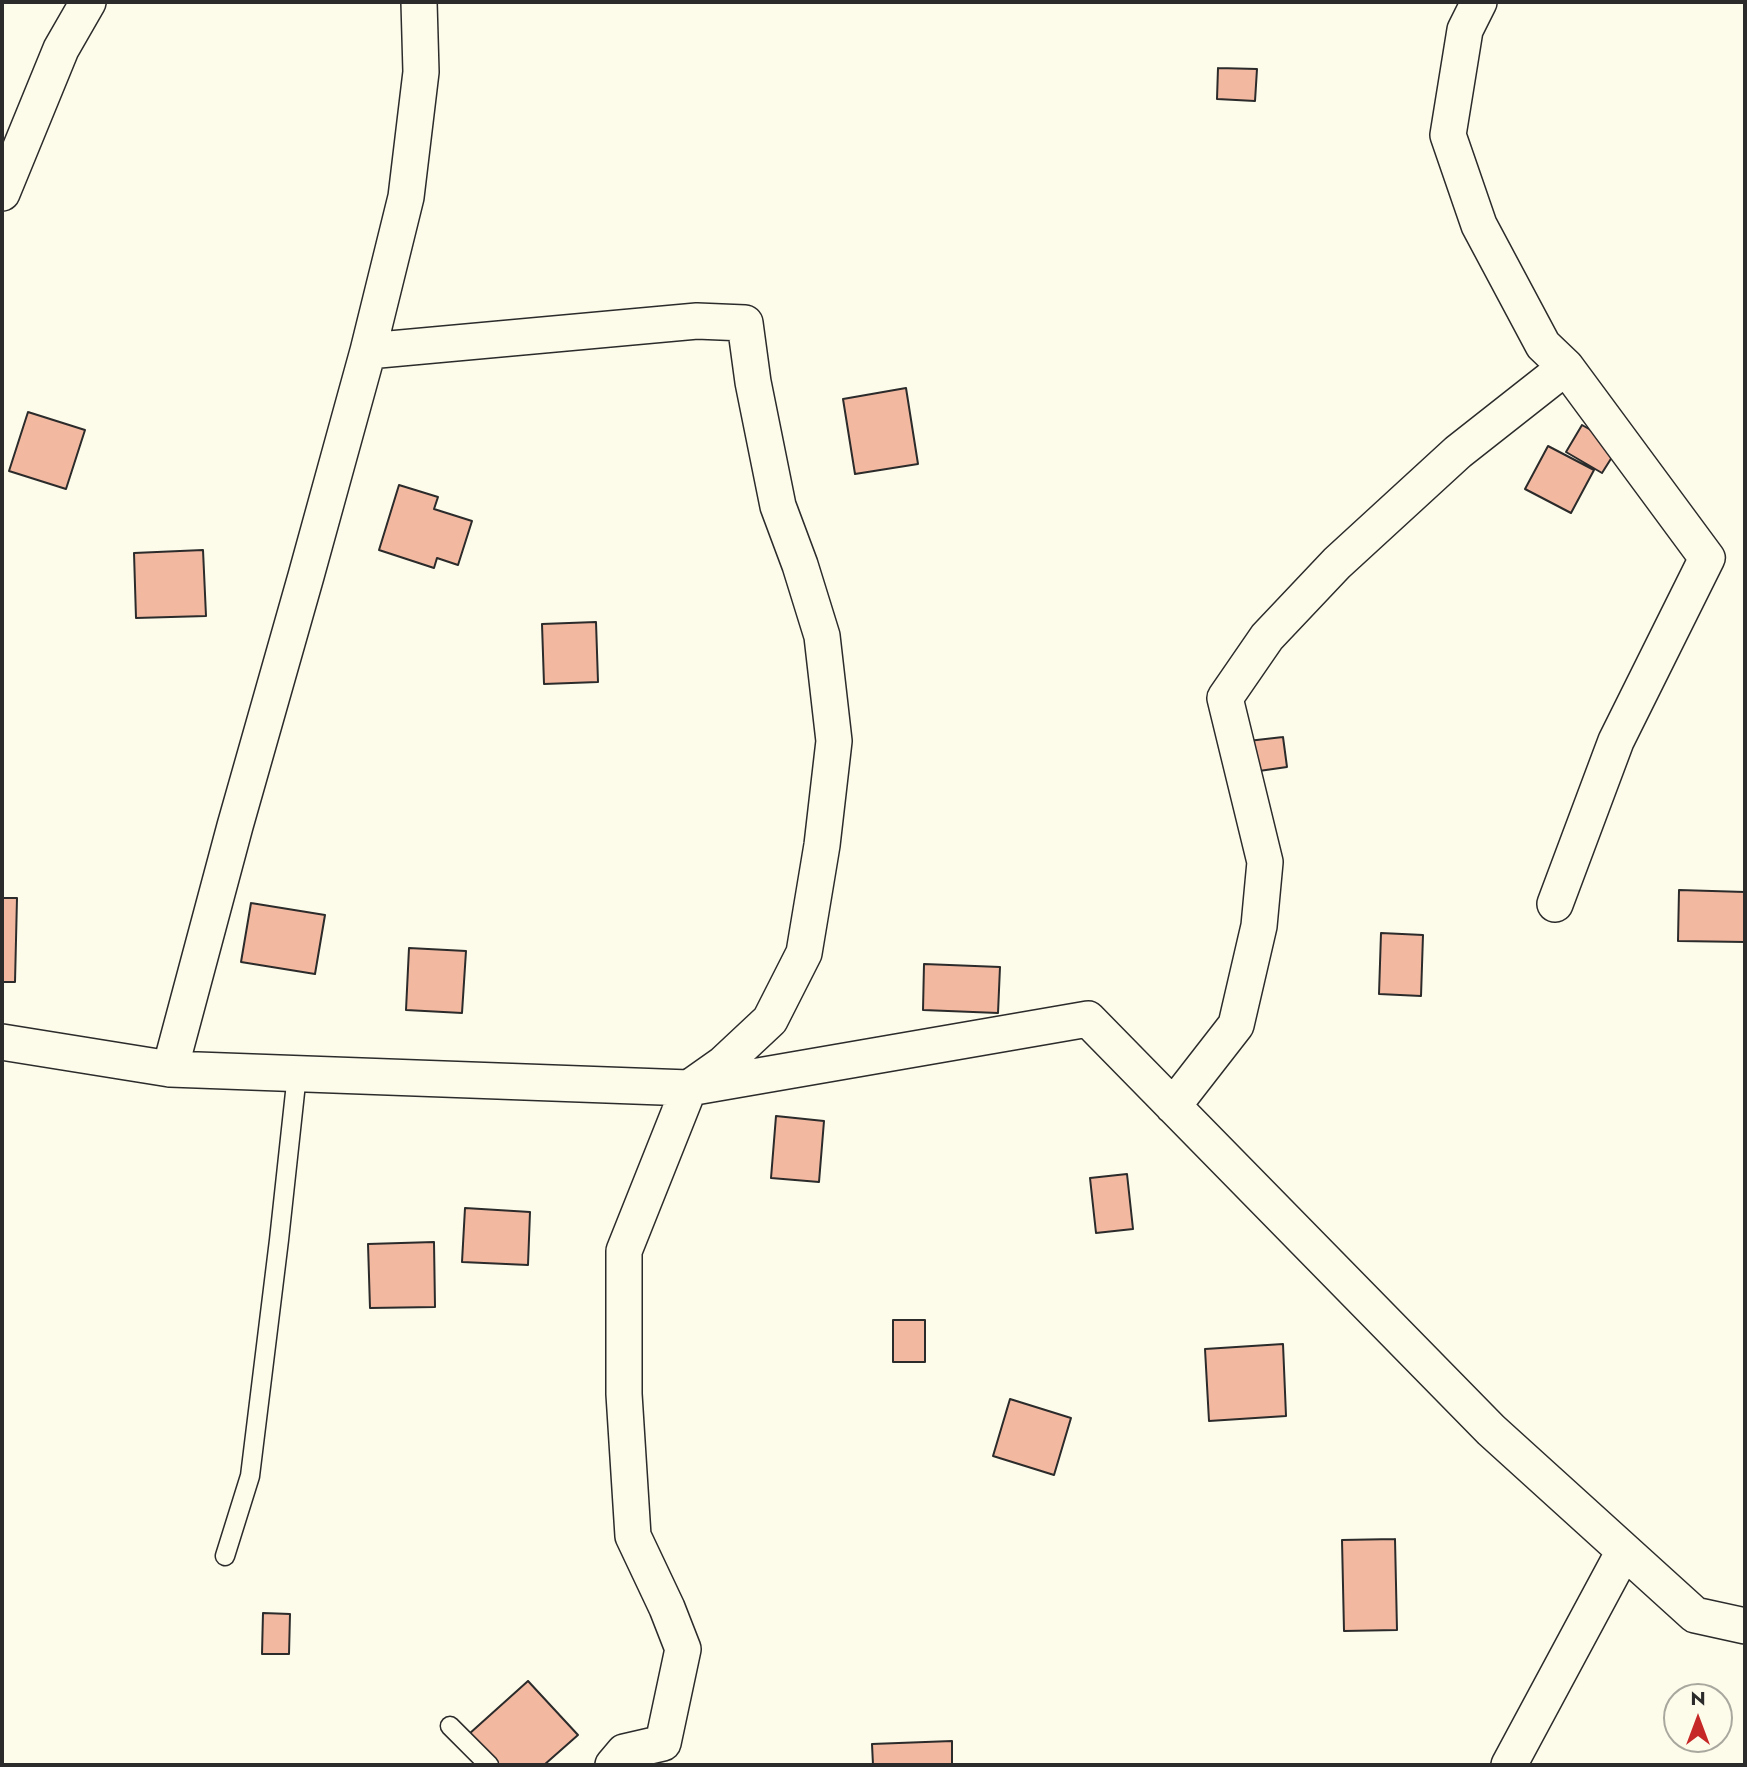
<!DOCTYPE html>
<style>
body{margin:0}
#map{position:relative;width:1747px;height:1767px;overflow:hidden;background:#fdfbea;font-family:Jost,sans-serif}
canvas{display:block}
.frame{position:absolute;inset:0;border:4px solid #2b2b2b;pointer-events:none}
.north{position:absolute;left:1663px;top:1683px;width:70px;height:70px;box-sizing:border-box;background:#fdfbea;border:2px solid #a9a89e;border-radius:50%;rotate:0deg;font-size:19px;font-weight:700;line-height:28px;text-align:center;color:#2b2b2b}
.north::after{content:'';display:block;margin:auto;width:24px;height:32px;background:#c62828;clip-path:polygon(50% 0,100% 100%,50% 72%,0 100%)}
</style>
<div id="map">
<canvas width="1747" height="1767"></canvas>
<div class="frame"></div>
<div class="north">N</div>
</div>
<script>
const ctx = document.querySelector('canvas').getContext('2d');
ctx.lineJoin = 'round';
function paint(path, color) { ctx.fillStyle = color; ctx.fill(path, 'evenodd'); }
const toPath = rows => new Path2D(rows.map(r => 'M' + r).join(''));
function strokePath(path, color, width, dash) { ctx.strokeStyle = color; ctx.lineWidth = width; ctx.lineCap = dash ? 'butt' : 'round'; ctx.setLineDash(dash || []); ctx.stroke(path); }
const building = toPath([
 [1218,68,1257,69,1255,101,1217,99,1218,68],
 [906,388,918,464,855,474,843,399,906,388],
 [28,412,85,430,66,489,9,471,28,412],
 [1582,425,1619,446,1602,473,1566,452,1582,425],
 [1548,446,1594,470,1571,513,1525,489,1548,446],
 [399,485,438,497,434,509,472,521,458,565,437,558,434,568,379,550,399,485],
 [203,550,206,616,136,618,134,553,203,550],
 [596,622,598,682,544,684,542,624,596,622],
 [1283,737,1287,767,1252,772,1248,741,1283,737],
 [1679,890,1745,892,1745,942,1678,941,1679,890],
 [2,898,17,898,15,982,2,982,2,898],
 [251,903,325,915,315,974,241,962,251,903],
 [1381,933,1423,935,1421,996,1379,994,1381,933],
 [409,948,466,951,462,1013,406,1010,409,948],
 [924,964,1000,967,998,1013,923,1010,924,964],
 [776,1116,824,1121,819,1182,771,1178,776,1116],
 [1127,1174,1133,1229,1096,1233,1090,1178,1127,1174],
 [465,1208,530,1212,528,1265,462,1262,465,1208],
 [434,1242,435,1307,370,1308,368,1244,434,1242],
 [893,1320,925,1320,925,1362,893,1362,893,1320],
 [1283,1344,1286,1416,1209,1421,1205,1349,1283,1344],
 [1010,1399,1071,1418,1054,1475,993,1456,1010,1399],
 [1395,1539,1397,1630,1344,1631,1342,1540,1395,1539],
 [263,1613,290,1614,289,1654,262,1654,263,1613],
 [528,1681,578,1735,544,1765,498,1765,469,1734,528,1681],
 [952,1741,952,1765,873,1765,872,1744,952,1741]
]);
const lane = toPath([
 [225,1556,250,1476,279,1240,297,1074],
 [450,1726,489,1765]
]);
const street = toPath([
 [2,193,61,49,88,2],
 [368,351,406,197,421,72,419,2],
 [1555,904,1616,741,1707,558,1566,367],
 [2,1042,170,1069,689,1088,1088,1019,1491,1430,1695,1615,1745,1626],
 [170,1069,235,826,306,576,368,351,697,321,745,323,753,382,778,506,800,565,822,636,834,741,822,845,804,953,770,1020,723,1064,689,1088,624,1251,624,1394,633,1536,667,1608,683,1649,663,1743,624,1752,613,1765],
 [1173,1106,1236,1025,1259,926,1265,862,1225,698,1267,637,1337,563,1458,452,1566,367,1543,345,1479,225,1448,135,1465,30,1479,2],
 [1509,1765,1624,1551]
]);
paint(building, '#f2b8a0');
strokePath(building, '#2b2b2b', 2);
strokePath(lane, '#2b2b2b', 21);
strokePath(street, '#2b2b2b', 38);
strokePath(lane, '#fdfbea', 18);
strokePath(street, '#fdfbea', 35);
</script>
